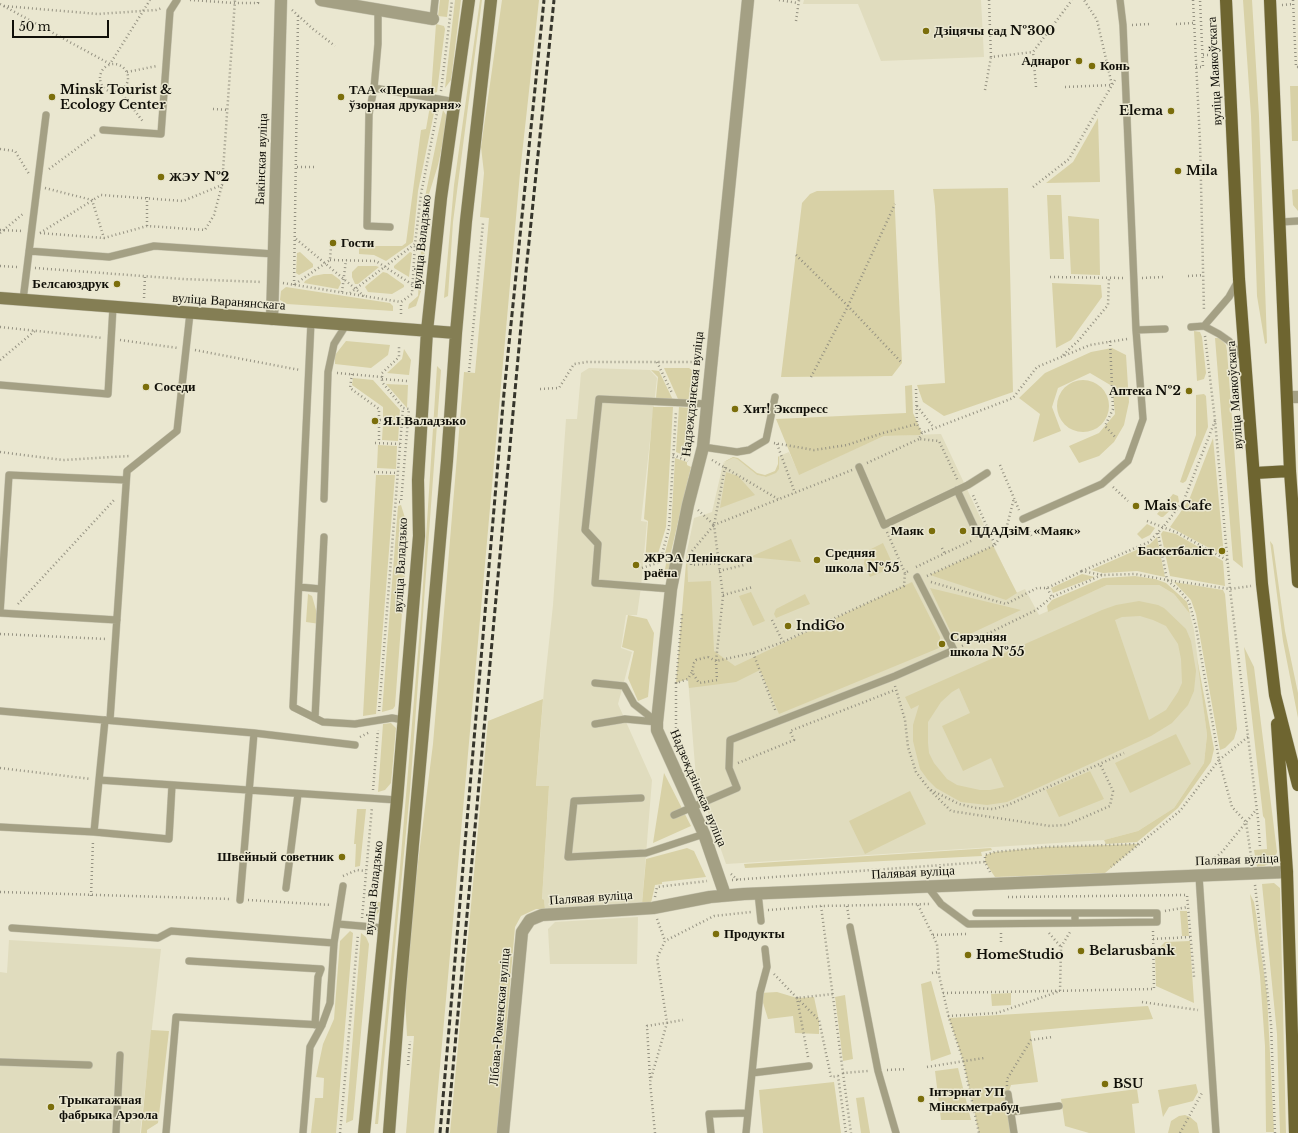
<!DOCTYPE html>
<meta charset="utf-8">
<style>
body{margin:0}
#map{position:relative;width:1298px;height:1133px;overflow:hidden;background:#eae7d0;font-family:"Libre Baskerville",serif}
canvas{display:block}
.scale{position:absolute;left:12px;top:20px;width:97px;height:18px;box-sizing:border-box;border:2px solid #100f08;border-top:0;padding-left:5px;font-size:12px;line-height:14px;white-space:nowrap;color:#100f08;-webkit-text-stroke:3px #eae7d0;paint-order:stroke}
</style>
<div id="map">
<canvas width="1298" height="1133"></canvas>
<div class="scale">50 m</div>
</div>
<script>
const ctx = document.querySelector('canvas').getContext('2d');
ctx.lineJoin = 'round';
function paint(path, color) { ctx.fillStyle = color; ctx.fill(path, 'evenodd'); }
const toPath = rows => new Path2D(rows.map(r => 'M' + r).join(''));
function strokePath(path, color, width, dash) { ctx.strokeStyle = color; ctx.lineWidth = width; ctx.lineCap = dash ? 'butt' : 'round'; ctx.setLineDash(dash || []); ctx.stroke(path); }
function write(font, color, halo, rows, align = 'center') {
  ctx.font = font + ' "Libre Baskerville",serif'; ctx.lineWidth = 3; ctx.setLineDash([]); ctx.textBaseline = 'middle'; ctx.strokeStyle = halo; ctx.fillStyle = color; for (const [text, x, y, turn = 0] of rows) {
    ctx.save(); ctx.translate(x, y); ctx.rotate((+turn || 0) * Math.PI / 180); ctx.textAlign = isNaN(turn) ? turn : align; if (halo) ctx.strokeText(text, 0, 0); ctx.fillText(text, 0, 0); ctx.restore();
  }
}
const built = toPath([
 [804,0,981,0,984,57,881,61,858,4,803,4],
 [589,368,650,370,657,378,641,521,647,522,641,587,637,615,626,615,621,648,632,652,618,704,652,780,642,904,545,909,544,900,542,900,549,787,536,787,544,689,553,605,566,419,577,419,581,373],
 [941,434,1016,593,1025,589,1039,615,1107,585,1159,585,1174,594,1190,614,1194,630,1207,735,1204,763,1174,808,1138,831,1104,840,726,864,696,778,688,679,687,551,694,518,712,512,723,464,727,460,733,458,737,459,757,475,766,477,779,469,779,456,789,452,799,474,884,436],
 [638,917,637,964,550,964,548,929,555,922],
 [9,940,161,949,140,1133,0,1133,0,972,7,973]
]);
const green = toPath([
 [440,0,449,0,447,17,438,16],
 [455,0,461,0,451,80,445,88],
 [480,0,482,0,453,222,448,296,444,298,454,185],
 [502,0,539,0,520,173,434,1133,406,1133,414,1036,407,1036,405,997,416,878,433,744,464,372,475,373,489,218,480,217,484,173,481,147],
 [1243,0,1252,0,1259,116,1267,343,1265,344,1257,296,1251,116],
 [436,24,444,26,445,29,437,92,434,93,431,93],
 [1290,86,1298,86,1298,141,1292,141],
 [430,106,435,108,418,191,413,242,386,261,374,255,359,254,359,246,402,246,406,243,421,130,426,129],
 [443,110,448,118,438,165,429,194,422,288,416,306,408,309,409,304,418,296,424,202],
 [1098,118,1100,182,1046,183,1073,162],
 [1008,188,1013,392,944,416,923,402,917,385,945,383,935,206,933,189],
 [1298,189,1298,211,1293,205,1292,190],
 [894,190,902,363,892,376,781,377,802,203,810,194,817,191],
 [1047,195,1061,195,1064,259,1050,259],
 [1068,216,1099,219,1100,275,1071,274],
 [300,252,313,264,313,267,299,275,296,273,297,253],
 [410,252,412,253,409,277,394,268,394,266],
 [358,266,376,266,379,267,358,284,355,284,352,277,352,272],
 [383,272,387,273,404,285,404,287,392,294,368,292,365,287,367,285],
 [324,274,332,274,340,280,341,283,338,289,304,283,305,281,313,276],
 [1052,283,1101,285,1102,297,1071,340,1056,348],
 [286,287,390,303,393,306,393,311,287,304,280,300,281,291],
 [1194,331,1200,332,1202,337,1206,373,1204,379,1197,381],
 [1215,338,1220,338,1226,345,1227,351,1243,568,1233,560],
 [346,341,390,345,388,355,371,368,335,364,335,355],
 [1112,348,1126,355,1129,402,1124,425,1114,442,1099,456,1079,463,1069,446,1099,433,1115,414,1112,386,1090,373,1058,388,1052,407,1061,431,1033,442,1040,414,1019,398,1045,373,1091,352],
 [404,349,411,360,409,375,387,373,402,359],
 [437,366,441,370,410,791,378,1124,375,1124,399,879,421,616],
 [664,368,689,368,693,371,696,377,694,397,689,399,678,399],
 [651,370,659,371,673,400,656,398,658,377],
 [353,378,373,380,400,410,399,420,383,418,383,407,352,385],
 '1057 406a26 26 0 1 1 52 0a26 26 0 1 1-52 0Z',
 [386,384,408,385,407,408],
 [912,385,913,413,922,433,920,435,884,436,799,475,776,419,906,413,905,386],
 [1204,394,1206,396,1208,427,1186,481,1183,483,1180,482,1196,435,1196,395],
 [653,407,673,407,666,527,657,557,645,563,648,521,644,519],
 [679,407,692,408,688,457,676,452],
 [383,423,399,425,398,441,382,440],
 [1213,438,1224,556,1170,527,1189,500],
 [378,445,397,446,396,469,377,468],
 [779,456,779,469,776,473,766,477,757,475,737,459,733,458,722,463,733,457,738,458,757,473,765,475,775,471,778,464,778,457],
 [675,458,687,462,687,465,691,467,671,552,670,569,664,575,667,558,664,557,671,530],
 [726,472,738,476,755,495,720,508],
 [376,475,395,475,376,714,363,716],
 [1173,494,1178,496,1179,502,1163,517,1161,517,1157,514],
 [401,505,405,518,407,546,395,706,393,709,382,712,398,506],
 [1147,524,1155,528,1150,535,1142,539,1137,534],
 [1163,531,1176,534,1223,561,1225,586,1170,576,1161,534],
 [1157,537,1165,577,1137,571,1103,573,1091,570,1150,544],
 [791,539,801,562,750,557],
 [1270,541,1273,545,1285,631,1298,693,1298,718,1283,641],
 [883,543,894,567,870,577,864,564,865,557,869,550],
 [993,546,1017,593,1006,600,930,575],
 [687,551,688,582,711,581,714,651,735,666,912,582,940,637,939,648,779,714,760,670,736,682,689,688,688,679,676,683],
 [1082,574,1095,577,1053,593,1051,588],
 [1135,576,1155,579,1166,583,1187,602,1190,614,1174,594,1159,585,1107,585,1048,612,1047,606,1052,600,1103,578],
 [1174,582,1223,590,1225,594,1237,729,1234,739,1225,748,1220,750,1196,614,1191,600],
 [930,588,1021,610,955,641],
 [751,592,765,621,753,626,739,596],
 [308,594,312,596,320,624,306,622],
 [805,594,810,604,776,618,774,614,776,609],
 [1139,601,1158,605,1164,608,1186,629,1191,641,1196,671,1194,691,1188,705,1172,723,1151,736,1007,802,987,805,961,802,936,788,928,780,920,769,913,741,913,725,919,705,911,709,905,697,1102,610,1116,605],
 [1140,616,1153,620,1166,626,1178,644,1181,659,1182,683,1178,692,1166,710,1149,720,1115,620,1122,617],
 [959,688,970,713,942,726,963,771,991,758,1004,787,990,790,980,790,957,785,947,779,934,763,929,753,928,743,928,722,941,702,952,692],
 [628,615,647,619,654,633,648,697,638,701,628,678,634,651,622,647],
 [1244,647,1254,667,1277,852,1273,862,1264,866,1257,867,1254,850,1267,849,1265,819,1263,816],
 [1197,658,1214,749,1211,762,1178,808,1137,842,1106,844,1104,840,1138,831,1174,808,1204,763,1207,735],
 [543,699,536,786,549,786,542,899,544,900,545,909,536,909,521,916,515,927,497,1133,450,1133,488,721],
 [391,723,396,728,391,783,385,790,378,792,383,724],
 [1176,734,1191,764,1130,793,1115,763],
 [1090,771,1104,799,1059,817,1046,790],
 [664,773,691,826,653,843],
 [910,791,926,824,865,854,849,821],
 [357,809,366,809,360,866,355,867,356,844,354,844],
 [1139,844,1105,873,995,877,985,862,985,855,995,852,1046,847],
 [687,848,694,851,706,877,662,882,662,884,655,885,651,903,642,904,646,859],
 [991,848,992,850,981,852,982,856,745,868,744,864],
 [1274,883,1280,888,1286,1133,1280,1133,1277,1034,1262,884],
 [1250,894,1254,902,1256,914,1267,995,1274,1132,1266,1132,1265,1046,1260,976],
 [370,902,381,902,381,908,375,918,369,917],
 [1187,911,1189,936,1182,936,1180,911],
 [350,931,353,933,336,1133,311,1133,315,1098,323,1098,324,1078,316,1077,323,1044,334,1019,340,941],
 [361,933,366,937,369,944,353,1120,346,1123],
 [1190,941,1194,1003,1156,986,1155,952,1165,942],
 [931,981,951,1054,931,1061,921,984],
 [777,992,797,998,814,997,819,1021,819,1034,795,1033,793,1016,768,1019,760,993],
 [1011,993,1011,1005,992,1006,991,994],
 [845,995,853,1059,843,1061,835,997],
 [1148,1006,1153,1019,1030,1031,1038,1082,1011,1085,1008,1094,1014,1133,979,1133,963,1060,949,1018],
 [151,1030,169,1031,158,1123,147,1130,147,1133,141,1133],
 [958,1068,971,1120,941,1120,935,1071],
 [834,1082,841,1133,763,1133,759,1090],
 [1196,1084,1198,1092,1193,1101,1169,1107,1163,1117,1158,1090],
 [1137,1089,1139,1103,1132,1104,1135,1133,1089,1133,1065,1126,1061,1099],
 [864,1097,870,1133,861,1133,856,1098],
 [1185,1115,1190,1117,1197,1123,1199,1133,1168,1133,1171,1121,1179,1116]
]);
const path = toPath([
 [190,0,235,3,258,3,258,0],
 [779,0,798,3],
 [989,0,991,57,1033,52],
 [1193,0,1200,142,1204,311],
 [1293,0,1296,67,1298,67],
 [0,4,110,64,150,0],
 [1282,5,1293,4],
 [4,6,98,14,156,10,162,8],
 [292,10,313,29,335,46],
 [796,21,799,0],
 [1176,24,1194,23],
 [1132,25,1151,24],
 [1203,55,1216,55],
 '100 78a14 14 0 1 1 28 0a14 14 0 1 1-28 0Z',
 [1196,67,1203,67,1200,0],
 [127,72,157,66],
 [1036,87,1033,52,1072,0],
 [1065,87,1112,85,1097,20,1084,0],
 [985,90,991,57],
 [120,91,144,123],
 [441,91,452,0],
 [213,109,228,110],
 [0,149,15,151,29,174],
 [297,167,316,167],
 [49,169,95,135],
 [1033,187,1069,159,1115,80],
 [45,188,92,200,104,238],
 [147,226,147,197],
 [0,230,23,231],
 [0,233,24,213],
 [40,233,101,195,183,201,222,185,235,0],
 [40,233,104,238,147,226,205,230,214,215,222,185],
 [296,239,364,296],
 [796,255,848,306,902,363],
 [330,260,376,261,413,285],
 [0,266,18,267],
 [35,268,183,279,262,282],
 [1188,276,1204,275],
 [1050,277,1125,278],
 [1142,278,1163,277],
 [283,283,401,302,412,294,415,244],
 [295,284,330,260,331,246],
 [294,285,298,16],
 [342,292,346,260],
 [350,293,415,244,421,194,438,108],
 [144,298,145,276],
 [401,314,401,302],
 [0,327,103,338],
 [1205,336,1215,420,1230,589,1258,819,1260,847],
 [120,340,178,348],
 [1110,341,1113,409,1105,426,1116,438],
 [195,350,300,370],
 [1063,355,1078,341,1108,305,1109,278],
 [0,360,36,330],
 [657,362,672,393],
 [469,372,483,223],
 [337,373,382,377,382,382,403,408,409,409,401,502,396,502],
 [352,374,350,388,379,409,379,443],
 [382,377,382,373,399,357,399,346],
 [811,377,848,306,895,204],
 [382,379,407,381],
 [540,389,559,388,574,364,587,362,700,362],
 [916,389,917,424],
 [917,406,934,428],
 [380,420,402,422],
 [922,433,919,439,939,441,958,481],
 [375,443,401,444],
 [774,443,814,450,847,445,883,433,917,424,922,433,1013,398,1037,367,1090,345,1127,339],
 [777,444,795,493],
 [0,452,63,460,130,456],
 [673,455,688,461],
 [712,460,778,499],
 [867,463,919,439],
 [1000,465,1019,510],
 [852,470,714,525,723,596,716,661,753,653,783,642,904,586,905,573,910,570],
 [374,472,398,473],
 [1113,487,1128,501],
 [698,510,713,524],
 [1147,521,1178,533,1227,560],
 [1027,528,1032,537],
 [887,532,905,573],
 [1158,533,1167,580,1230,589,1251,586],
 [995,545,1007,526,1014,498],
 [942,548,945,554],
 [692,551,714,525,725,467],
 [691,560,691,565,718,563],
 [916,567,973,540],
 [642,568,660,562,669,528,676,411],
 [719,571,744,565],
 [1102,575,1082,571,1149,542,1164,526,1184,500,1215,421],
 [927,576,995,545,972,493],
 [931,582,1006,604,1037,588,1047,588,1082,571],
 [1047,588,1052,597],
 [723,595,753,587],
 [18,604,115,499],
 [772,620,783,642],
 [0,634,107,639],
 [962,646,1036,610,1052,597,1102,575,1135,574,1167,580,1180,591,1189,602,1196,627,1219,760,1180,811,1111,867],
 [753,653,776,712],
 [708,657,716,661,717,680,699,683,692,672,694,663,696,660,708,657],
 [676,683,682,614],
 [895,686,905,720,908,747,916,772,929,789,951,811,1050,826,1066,825,1110,806,1113,791,1100,764],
 [379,711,403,408],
 [360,737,370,732],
 [1248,737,1219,760,1232,807,1246,822,1252,863],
 [676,740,676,683,688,679,692,672],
 [738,763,794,740,790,731,895,690],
 [0,768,91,779],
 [373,790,378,730],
 [931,790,959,804,976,808,993,809,1008,805,1124,753],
 [985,862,985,855,995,852,1046,847,1138,844],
 [1209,863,1222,852,1256,810],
 [731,874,739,881],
 [343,876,357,870,366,871],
 [732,880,985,862,990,872],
 [1255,885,1271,1024,1275,1133],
 [0,892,231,899],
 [91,896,93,841],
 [655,897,657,887,707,881],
 [1008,897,1187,895,1194,977],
 [248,900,331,905],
 [918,905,937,944,939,975,949,1018,963,1060,979,1133],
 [821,906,843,1073,868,1071],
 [847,906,849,919],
 [768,910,821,906,929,904],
 [1165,911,1188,907],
 [362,918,372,807],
 [657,919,665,941],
 [1001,933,1001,945],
 [1049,933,1061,947],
 [933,935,966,934],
 [1153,939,1191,937],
 [932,973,939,972],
 [774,974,797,998,833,994],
 [943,993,1154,989,1153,931],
 [1142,1002,1198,1010],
 [948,1016,997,1013,1060,991,1061,947,1070,932],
 [808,1057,797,998,819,1020,831,1077,838,1076,846,1133],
 [408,1065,410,1041],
 [927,1067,984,1058],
 [887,1070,907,1069],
 [843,1073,851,1133],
 [650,1078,647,1026,683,1020],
 [1007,1086,1007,1079,1031,1040,1052,1037],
 [340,1133,358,934],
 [655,1133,650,1082,667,1023,657,958,665,941,714,916,751,912],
 [1180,1133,1203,1091]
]);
const service = toPath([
 [378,9,378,44,374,88,456,102],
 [433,19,435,0],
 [374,88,369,114,367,226,390,227],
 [103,130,161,134,170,11,177,0],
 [1281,222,1298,221],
 [29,251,109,257,154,246,274,254],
 [23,300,46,115],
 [311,322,293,707,323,722,355,724,392,718,404,720],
 [1204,326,1229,297,1238,281],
 [1191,327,1204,326,1219,334,1229,341,1244,359],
 [1136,330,1165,329],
 [0,385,108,394,113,307],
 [703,447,737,452,749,450,766,440,775,397],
 [859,467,884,525,968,485,987,473],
 [957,490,977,533],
 [324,499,328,372,334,344,346,325],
 [1023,519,1102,484,1128,461,1143,419,1136,330,1123,25,1120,0],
 [299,587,321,589],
 [671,589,595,583,598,544,585,530,599,399,708,404],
 [117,620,0,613,9,475,126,480],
 [595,683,624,686,634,704,657,722],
 [0,711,254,733,355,745],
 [315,718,324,537],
 [110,720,127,471,177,431,190,313],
 [595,724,625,719,657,722],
 [99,780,105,720],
 [641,798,574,801,568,857,646,853,704,834],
 [674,815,737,788,729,768,730,740,895,676,954,650,917,577],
 [0,827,94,832,99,780,397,800],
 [94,832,169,839,172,785],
 [1199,876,1216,1133],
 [928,887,941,904,968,924,1075,923,1075,913,976,913],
 [286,888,298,794],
 [758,893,761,921],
 [240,900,254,733],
 [1075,923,1157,922,1157,913,1075,913],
 [338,924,384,928],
 [850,927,878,1071,896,1133],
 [12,928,158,938,171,931,334,943],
 [189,961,321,969,318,977,315,1025],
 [0,1062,89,1065],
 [752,1073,809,1066],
 [1008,1094,1014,1133],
 [1011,1112,1059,1106],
 [116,1133,120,1055],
 [166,1133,176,1017,322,1025],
 [303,1133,310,1047,322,1025,330,1003,334,943,343,886],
 [711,1133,709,1114,748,1113],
 [746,1133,760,993,767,967,765,949]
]);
const minor = toPath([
 [321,0,433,19],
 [272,319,281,0],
 [1288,397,1298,397],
 [725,895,704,834,657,730,657,722,671,589,688,505,703,447,748,0],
 [503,1133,522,932,530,920,542,915,653,908,710,897,744,894,1287,872]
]);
const secondary = toPath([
 [0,298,456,333],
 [364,1133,397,800,419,536,418,480,427,331,441,198,469,0],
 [389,1133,400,990,447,461,456,333,466,221,491,0]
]);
const primary = toPath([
 [1226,0,1239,279,1262,584,1275,695,1298,785],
 [1270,0,1290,471,1298,582],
 [1255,473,1290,471],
 [1277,724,1287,872,1295,1133]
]);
const rail = toPath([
 [440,1133,504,393,544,0],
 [447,1133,526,271,554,0]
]);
const markers = [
 [926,31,4,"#7b6e0b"],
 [1079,61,4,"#7b6e0b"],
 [1092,66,4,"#7b6e0b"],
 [52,97,4,"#7b6e0b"],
 [341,97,4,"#7b6e0b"],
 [1171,111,4,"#7b6e0b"],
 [1178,171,4,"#7b6e0b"],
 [161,177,4,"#7b6e0b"],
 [333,243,4,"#7b6e0b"],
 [117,284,4,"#7b6e0b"],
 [146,387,4,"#7b6e0b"],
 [1189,391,4,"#7b6e0b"],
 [735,409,4,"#7b6e0b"],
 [375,421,4,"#7b6e0b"],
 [1136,506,4,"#7b6e0b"],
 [932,531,4,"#7b6e0b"],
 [963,531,4,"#7b6e0b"],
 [1222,551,4,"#7b6e0b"],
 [817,560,4,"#7b6e0b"],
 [636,565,4,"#7b6e0b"],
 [788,626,4,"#7b6e0b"],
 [942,644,4,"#7b6e0b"],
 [342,857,4,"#7b6e0b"],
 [716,934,4,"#7b6e0b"],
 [1081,951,4,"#7b6e0b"],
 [968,955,4,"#7b6e0b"],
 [1105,1084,4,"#7b6e0b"],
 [921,1099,4,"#7b6e0b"],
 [51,1107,4,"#7b6e0b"]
];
const poiNames = [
 ["Дзіцячы сад №300",934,31],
 ["Аднарог",1071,61,"right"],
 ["Конь",1100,66],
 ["Minsk Tourist &",60,90],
 ["Ecology Center",60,105],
 ["ТАА «Першая",349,90],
 ["ўзорная друкарня»",349,105],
 ["Elema",1163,111,"right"],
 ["Mila",1186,171],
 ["ЖЭУ №2",169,177],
 ["Гости",341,243],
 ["Белсаюздрук",109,284,"right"],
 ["Соседи",154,387],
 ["Аптека №2",1181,391,"right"],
 ["Хит! Экспресс",743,409],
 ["Я.І.Валадзько",383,421],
 ["Mais Cafe",1144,506],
 ["Маяк",924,531,"right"],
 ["ЦДАДзіМ «Маяк»",971,531],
 ["Баскетбаліст",1214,551,"right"],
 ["Средняя",825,553],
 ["школа №55",825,568],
 ["ЖРЭА Ленінскага",644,558],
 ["раёна",644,573],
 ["IndiGo",796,626],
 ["Сярэдняя",950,637],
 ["школа №55",950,652],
 ["Швейный советник",334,857,"right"],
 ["Продукты",724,934],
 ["Belarusbank",1089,951],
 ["HomeStudio",976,955],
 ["BSU",1113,1084],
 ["Інтэрнат УП",929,1092],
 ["Мінскметрабуд",929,1107],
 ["Трыкатажная",59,1100],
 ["фабрыка Арэола",59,1115]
];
const streetNames = [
 ["вуліца Маякоўскага",1215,71,-93],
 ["Бакінская вуліца",262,159,-88],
 ["вуліца Валадзько",422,242,-84],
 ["вуліца Варанянскага",229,302,4],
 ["Надзеждзінская вуліца",693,394,-84],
 ["вуліца Маякоўскага",1235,395,-94],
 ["вуліца Валадзько",401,565,-87],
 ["Надзеждзінская вуліца",698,788,67],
 ["Палявая вуліца",1237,860,-2],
 ["Палявая вуліца",913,873,-3],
 ["вуліца Валадзько",374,888,-84],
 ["Палявая вуліца",591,898,-4],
 ["Лібава-Роменская вуліца",500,1017,-85]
];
paint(built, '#e0dcbe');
paint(green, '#d8d1a6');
strokePath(service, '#c7c4b0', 8);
strokePath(minor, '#c7c4b0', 13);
strokePath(secondary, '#c7c4b0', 13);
strokePath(primary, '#c7c4b0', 13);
strokePath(path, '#959282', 2.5, [1, 3]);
strokePath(service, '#a4a084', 7);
strokePath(minor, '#a4a084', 12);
strokePath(secondary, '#847e54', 12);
strokePath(primary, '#6e6530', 12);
strokePath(rail, '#36352b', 3, [6, 3]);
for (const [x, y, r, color] of markers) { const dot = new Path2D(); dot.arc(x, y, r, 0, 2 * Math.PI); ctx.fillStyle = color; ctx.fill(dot); strokePath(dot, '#eae7d0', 1.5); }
write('bold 13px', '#100f08', '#eae7d0', poiNames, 'left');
write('13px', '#100f08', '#eae7d0', streetNames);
</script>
